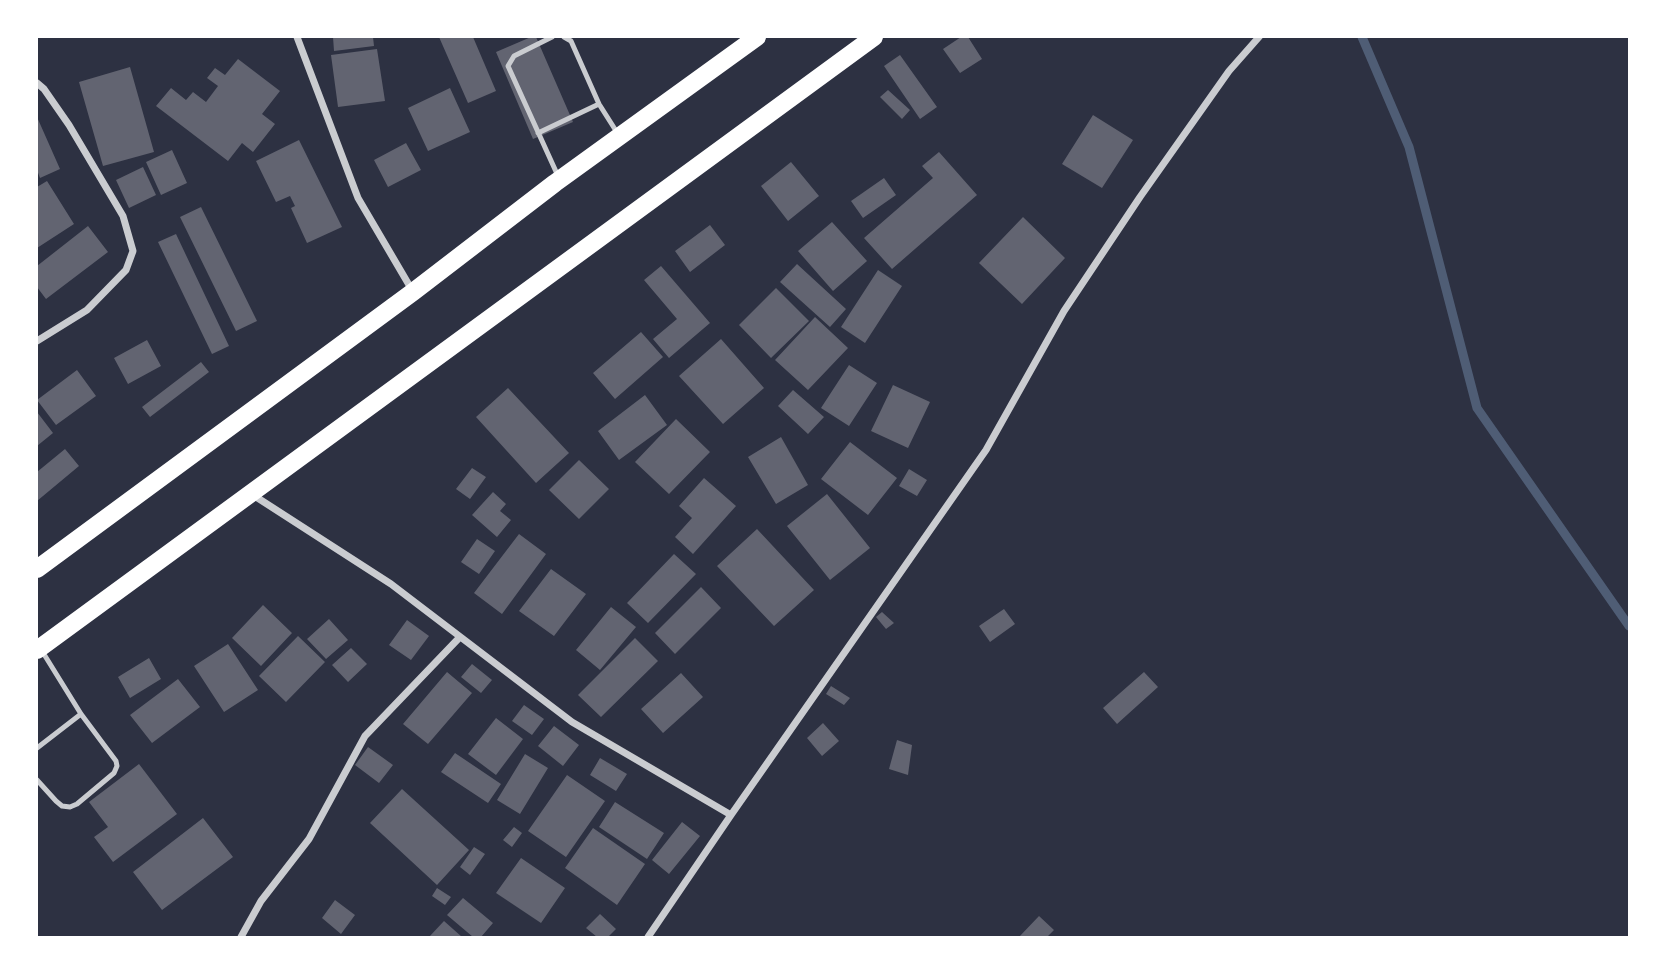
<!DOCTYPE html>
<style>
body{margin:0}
#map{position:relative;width:1666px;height:974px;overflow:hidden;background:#2d3142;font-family:"Alegreya Sans",sans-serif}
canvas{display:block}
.frame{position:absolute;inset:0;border:38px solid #fff;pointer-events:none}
</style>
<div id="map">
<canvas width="1666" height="974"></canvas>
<div class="frame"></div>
</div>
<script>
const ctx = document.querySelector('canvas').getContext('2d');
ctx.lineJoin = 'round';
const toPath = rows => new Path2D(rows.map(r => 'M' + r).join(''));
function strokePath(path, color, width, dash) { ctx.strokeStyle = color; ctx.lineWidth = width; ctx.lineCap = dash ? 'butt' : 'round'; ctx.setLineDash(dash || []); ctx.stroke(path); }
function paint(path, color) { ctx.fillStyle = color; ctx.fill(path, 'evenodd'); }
const stream = toPath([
 [1362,37,1409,147,1477,408,1629,626]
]);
const building = toPath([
 [333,37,373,37,374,46,334,51],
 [439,37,473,37,496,91,468,103],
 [531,37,536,37,573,122,533,139,496,52],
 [961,37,968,37,982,59,960,73,943,49],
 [377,49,385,101,338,107,331,55],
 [900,55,937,107,920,119,884,66],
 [238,59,280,91,262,114,275,124,253,152,242,143,228,161,156,106,171,88,186,100,193,92,206,102,218,86,207,78,215,68,225,75],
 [130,67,154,152,103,166,79,82],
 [450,88,470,132,428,151,408,108],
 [888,90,910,110,902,119,880,97],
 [1093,115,1133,140,1102,188,1062,164],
 [37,117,60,169,40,178,37,170],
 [299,140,342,227,307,243,291,208,295,206,290,196,276,202,256,161],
 [406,143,421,170,388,187,374,160],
 [172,150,187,183,161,195,146,162],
 [939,152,977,195,892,269,864,238,933,178,922,166],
 [791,162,819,196,788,221,761,186],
 [143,167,156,195,129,208,116,180],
 [884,178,896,195,863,218,851,201],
 [47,181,74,224,37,248,37,187],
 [201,207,257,321,236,331,180,217],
 [1023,217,1065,258,1022,304,979,263],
 [832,222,867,261,833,291,798,251],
 [710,225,725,245,690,272,675,251],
 [88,226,108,252,46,299,37,287,37,266],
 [176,234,229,346,212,354,158,242],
 [797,264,846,309,830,327,780,282],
 [661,266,710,323,669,358,653,339,677,319,644,280],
 [878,270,902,286,865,343,841,327],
 [776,288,809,321,771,358,739,325],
 [815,317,848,348,808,390,775,360],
 [641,332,663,357,615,399,593,373],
 [721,339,764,388,723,424,679,376],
 [147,340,161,366,128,384,114,358],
 [201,362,209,372,150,417,142,407],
 [849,365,877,383,849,426,821,408],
 [77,370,96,396,56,425,37,400],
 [893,385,930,402,908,448,871,431],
 [508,388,569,453,536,483,476,417],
 [793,390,824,417,808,434,778,406],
 [645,395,667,425,619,460,598,431],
 [37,412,53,433,37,446],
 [676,419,710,452,669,494,635,462],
 [781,437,808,485,776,504,748,457],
 [850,442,897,478,868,515,821,479],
 [65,449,79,466,37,501,37,472],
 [579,460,609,489,579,519,549,490],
 [472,468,486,477,470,499,456,489],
 [909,469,927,480,917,496,899,486],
 [704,478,736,506,693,554,675,537,692,518,679,506],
 [493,492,506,504,500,511,511,520,497,537,472,515],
 [827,494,870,548,830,580,787,526],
 [757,529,814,590,774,626,717,566],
 [519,534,546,554,502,614,474,593],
 [477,539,495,551,479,574,461,562],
 [674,554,696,574,648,623,627,603],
 [551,569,586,594,554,636,519,611],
 [701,587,721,608,675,654,655,633],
 [263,605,292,633,261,666,232,638],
 [611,607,636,627,600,670,576,650],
 [1004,609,1015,624,990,642,979,626],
 [882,612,894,623,886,629,876,617],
 [329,619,348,640,326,659,307,639],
 [407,620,429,636,411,660,389,645],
 [298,636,325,662,286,702,259,676],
 [635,638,658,661,601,717,578,695],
 [228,644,258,690,224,712,194,666],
 [351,648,367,664,348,682,332,665],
 [149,658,161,679,130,698,118,677],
 [472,664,492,680,481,693,461,677],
 [447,672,472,693,428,744,403,724],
 [1144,672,1158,687,1117,724,1103,708],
 [681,673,703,697,663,733,641,709],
 [178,679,200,707,152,743,130,715],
 [831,686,850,698,844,705,826,694],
 [524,705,544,719,532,735,512,721],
 [496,718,523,739,496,775,468,754],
 [823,723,839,741,822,756,807,738],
 [554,726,579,745,563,766,538,746],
 [897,740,912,745,908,775,889,769],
 [368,747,393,765,379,783,355,765],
 [455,753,501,784,488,803,441,772],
 [525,754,548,768,520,814,497,800],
 [600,758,627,774,616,791,590,775],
 [139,764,177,814,113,862,94,837,108,827,89,802],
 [567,775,605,801,566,857,528,831],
 [402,789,469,850,437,885,370,823],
 [615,802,664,833,647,859,599,827],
 [203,818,233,857,162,910,133,872],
 [682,822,700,836,669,874,652,860],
 [514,827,522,833,512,847,503,840],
 [593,828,645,864,617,905,565,868],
 [474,847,485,854,470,875,460,867],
 [521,858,565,888,541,923,496,893],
 [437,888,451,897,445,905,432,896],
 [463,898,493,923,481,937,473,937,447,915],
 [335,900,355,915,341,934,322,918],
 [600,914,616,929,608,937,597,937,586,928],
 [1039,916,1054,930,1047,937,1019,937],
 [444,921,462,937,429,937]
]);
const service = toPath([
 [552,37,514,56,508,66,558,176],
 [564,37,571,41,599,104,618,134],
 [538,133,599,104],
 [37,748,81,714],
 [37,780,56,801,62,806,70,807,77,804,114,773,117,766,116,761,81,714,42,651]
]);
const minor = toPath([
 [297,37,358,198,412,290],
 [37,83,44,89,69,125,123,216,133,251,126,270,87,310,37,341],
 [253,495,391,584,572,722,731,815,648,937],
 [731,815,986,450,1064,311,1140,197,1229,71,1259,37],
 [241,937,261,901,309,839,365,736,459,638]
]);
const primary = toPath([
 [37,569,413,292,555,183,757,37],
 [37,650,874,37]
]);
strokePath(stream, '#4f5d75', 9);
paint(building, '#626471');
strokePath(service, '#caccd0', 5);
strokePath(minor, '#caccd0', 7);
strokePath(primary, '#fff', 18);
</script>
